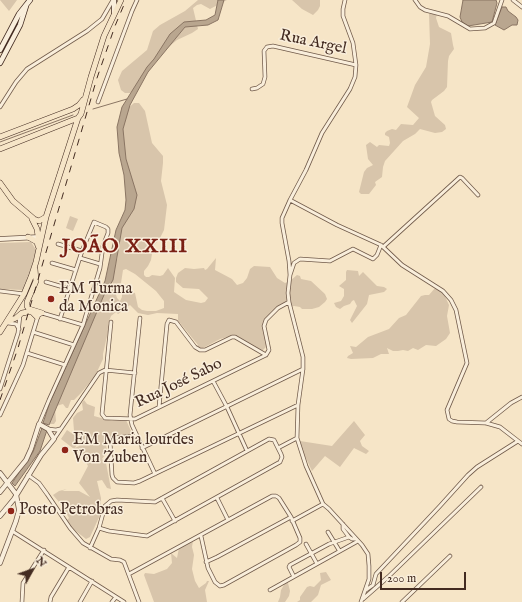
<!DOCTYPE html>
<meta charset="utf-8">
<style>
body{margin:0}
#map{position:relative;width:522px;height:602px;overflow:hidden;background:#f6e5c7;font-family:"IM FELL English",serif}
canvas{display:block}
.north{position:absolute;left:12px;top:550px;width:40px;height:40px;-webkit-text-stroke:3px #f9eedb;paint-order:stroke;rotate:49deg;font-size:11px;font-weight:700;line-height:16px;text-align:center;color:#432b21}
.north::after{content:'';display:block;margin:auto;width:14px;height:18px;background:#432b21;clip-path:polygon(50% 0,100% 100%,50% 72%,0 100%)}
.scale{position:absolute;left:380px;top:572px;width:86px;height:18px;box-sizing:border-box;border:2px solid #432b21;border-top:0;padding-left:5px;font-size:12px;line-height:14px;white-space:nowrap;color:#432b21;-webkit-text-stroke:3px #f9eedb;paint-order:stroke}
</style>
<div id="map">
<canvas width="522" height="602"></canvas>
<div class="north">N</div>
<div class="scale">200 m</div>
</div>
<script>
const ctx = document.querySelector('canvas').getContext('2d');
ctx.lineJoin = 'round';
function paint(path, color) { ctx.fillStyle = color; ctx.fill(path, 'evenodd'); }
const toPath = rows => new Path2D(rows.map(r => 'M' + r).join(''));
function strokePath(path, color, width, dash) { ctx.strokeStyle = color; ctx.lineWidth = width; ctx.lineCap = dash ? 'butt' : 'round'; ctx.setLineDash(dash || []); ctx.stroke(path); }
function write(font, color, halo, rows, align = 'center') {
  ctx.font = font + ' "IM FELL English",serif'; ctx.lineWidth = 3; ctx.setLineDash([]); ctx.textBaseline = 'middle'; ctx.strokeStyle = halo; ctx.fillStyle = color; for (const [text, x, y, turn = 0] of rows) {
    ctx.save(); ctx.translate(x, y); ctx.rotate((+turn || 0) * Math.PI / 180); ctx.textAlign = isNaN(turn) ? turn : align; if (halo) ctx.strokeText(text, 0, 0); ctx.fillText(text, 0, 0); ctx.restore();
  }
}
const green = toPath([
 [0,0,17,0,9,11],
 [198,0,227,0,210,9,201,4,197,5,193,8,198,29,192,33,177,40,158,56,140,78,133,90,130,93,125,93,121,90,118,80,122,71,147,50,153,31,160,25,185,11],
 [292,0,320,0,320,6,318,10,313,15,302,9],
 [432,13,437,14,436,18,439,27,451,33,453,45,454,49,449,56,448,61,447,87,444,91,432,100,431,102,435,116,445,125,446,129,442,132,435,133,420,129,415,134,403,141,385,161,383,167,382,177,375,182,376,185,369,194,361,194,359,192,364,172,367,168,373,165,368,159,366,145,370,142,377,147,379,145,389,146,390,143,389,137,385,135,385,133,387,131,392,129,396,130,401,124,413,125,419,118,407,107,415,85,426,67,430,44,429,14],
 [134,103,139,103,145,111,152,143,163,156,163,163,161,181,167,205,164,230,160,238,153,247,151,260,148,266,144,271,144,275,146,277,149,277,152,275,160,276,163,275,168,268,175,278,174,292,186,300,201,303,205,302,208,298,199,289,183,288,176,282,176,278,178,273,185,268,194,269,204,268,205,270,207,269,216,258,215,270,232,279,237,285,243,283,247,278,250,269,254,266,270,267,277,278,285,283,290,281,297,275,300,276,301,279,311,281,325,294,327,299,325,302,319,307,312,309,302,309,300,307,294,306,289,307,288,305,284,303,271,312,265,321,267,323,265,325,267,340,266,347,262,351,231,336,220,339,201,349,197,348,198,345,180,323,178,323,178,314,157,313,148,315,138,313,130,305,118,314,116,312,111,316,108,324,109,327,103,354,103,359,95,376,81,393,74,400,71,400,68,408,66,408,63,404,56,406,55,409,56,421,54,424,50,424,48,423,74,356,75,348,94,306,106,287,113,285,117,298,120,301,122,297,122,293,126,291,135,293,138,307,142,310,147,311,156,311,164,308,164,301,156,291,135,274,126,269,123,270,121,283,116,284,112,283,109,280,117,260,121,226,130,203,118,133,127,109],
 [70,216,78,219,73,231,66,228],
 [31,242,36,250,32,265,23,290,0,289,0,243],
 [347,270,358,271,359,276,363,272,377,286,384,287,387,289,384,292,369,295,367,304,352,323,350,320,357,306,354,300,352,301,350,304,344,306,340,309,336,307,334,303,341,301,344,296,344,289,339,286,346,280,346,272],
 [435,288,443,292,449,305,447,316,450,333,446,339,436,346,426,345,418,350,413,348,408,351,403,350,398,351,393,351,387,348,389,354,381,354,373,358,351,359,347,358,348,356,353,353,350,346,356,347,368,337,389,329,399,318,406,315,421,296,425,295,429,295],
 [84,400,87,404,95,407,94,416,112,421,126,420,131,431,131,436,117,435,107,438,106,444,107,452,102,459,106,463,111,489,107,488,102,480,97,481,101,498,101,513,90,537,86,539,68,525,66,521,69,518,68,516,59,502,53,495,59,491,67,489,62,491,79,491,90,497,79,483,88,466,80,450,74,449,61,439,67,430,80,439,75,448,79,446,82,436,74,431,73,418,77,413,83,410,82,403],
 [354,421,365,435,360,441,362,446,369,451,366,454,354,448,340,467,325,456,312,471,303,452,300,441,332,446],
 [192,540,193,541,192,547,194,555,192,569,195,581,199,588,206,583,207,581,209,581,205,590,207,602,154,602,144,575,145,573,154,574,167,569,172,563,171,553,177,558,179,548,182,546,186,545],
 [326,572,331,580,321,585,318,595,311,602,297,602,300,600,300,597,307,587,310,586,314,587,321,580,320,573],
 [285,583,288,583,290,591,289,596,285,602,278,602,280,597,281,590]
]);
const water = toPath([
 [218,0,224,0,218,20,208,25,185,27,148,72,130,105,123,129,126,159,137,195,134,209,122,228,113,280,104,295,49,425,43,423,50,402,105,281,116,230,125,210,126,200,124,175,119,153,117,127,122,107,147,67,154,59,170,34,184,22,206,20,215,15,218,0],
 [463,0,496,0,497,3,492,22,468,26,462,22,460,17,463,0],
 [502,7,506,7,508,11,516,17,518,20,517,25,512,25,504,30,495,25,502,7],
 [42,428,47,430,40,451,15,486,12,483,33,452,42,428]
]);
const stream = toPath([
 [93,109,127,99],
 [0,142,73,115]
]);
const minor = toPath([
 [345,0,343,9,343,16,353,43,356,65,355,77,350,89,322,133,306,170,290,200,282,218,282,223,289,261,290,275,288,293,289,302,303,357,303,369,298,405,297,438,306,466,323,504,329,509,362,545,368,554,369,566,369,579,361,602],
 [415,0,420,7,425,10,448,16,470,29,485,28,494,23,502,0],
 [513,0,522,7],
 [252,89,257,88,263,84,265,77,264,51,267,47,273,46,356,65],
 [98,102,132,11,137,0],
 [0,107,16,82,27,69,87,31,102,19,113,0],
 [290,200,337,225,381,245,402,265,443,291,451,300,456,310,467,363,447,410,449,419,452,421,457,422,486,423,500,427,522,444],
 [58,244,82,251],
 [383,247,460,177,462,178,478,195],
 [80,258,100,264],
 [52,263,76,270],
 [290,275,294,263,300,259,330,261,353,249,373,259,377,255,381,245],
 [46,282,70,289],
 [0,291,24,294],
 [140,318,130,415,132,425,155,474],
 [111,322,102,414,105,418,135,419,266,355,269,350,264,326,266,320,278,308,289,302],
 [8,323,16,324,19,329],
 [33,332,74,345],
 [27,353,65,365],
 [213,381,227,407,247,451],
 [0,389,18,333,20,315],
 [159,407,167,324,169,320,176,322,195,347,200,350,205,350,232,337,235,337,266,355],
 [0,415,23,365,38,316,42,313,83,325],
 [486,423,511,403,522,397],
 [39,424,49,400,83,325,100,268,103,246,108,233,108,229,106,227,94,222,82,251,60,319],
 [48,429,56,430,60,429],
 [136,436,113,438,110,441,112,475,113,478,117,482,134,483,140,481,298,405],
 [54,439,99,373,105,370,135,373],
 [142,448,303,369],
 [278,448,297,438],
 [28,475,39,483,47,494,70,528,83,543,111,559,120,560,124,562,139,602],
 [162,498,175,521],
 [217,498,228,520],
 [292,521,323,504],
 [343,524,343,529,349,537,352,539,356,539],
 [12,531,124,602],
 [328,532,339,550],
 [306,544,316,562],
 [90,548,99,528,105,506,111,501,117,500,155,502,269,439,274,440,281,454,282,457,280,462,147,536,109,531,99,528],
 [206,562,217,557,291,517],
 [129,574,272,496,276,496,279,498,291,517,300,538,300,542,296,545,224,585,220,586,215,582,208,568,201,536],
 [293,575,289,567,290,565,329,544,349,537],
 [270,590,358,541],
 [366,590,373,585,376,574,440,506,468,475,477,467,518,441],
 [363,599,388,577,481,487],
 [22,602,23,583,44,550],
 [50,602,51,597,69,567],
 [80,602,92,581],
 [112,602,116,597],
 [402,602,450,556]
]);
const tertiary = toPath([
 [0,239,39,237],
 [0,473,16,494,19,510,16,521,0,563],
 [0,492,26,460,31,449,39,424,48,429,54,439,41,455,14,499,0,516]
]);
const secondary = toPath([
 [114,0,114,13],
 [0,50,19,14,30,0],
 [0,63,20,25,26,6]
]);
const primary = toPath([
 [0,137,73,109,79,105,83,100],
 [0,149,78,118],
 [0,183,13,201,34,219,39,221,46,217],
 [32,219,37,229,39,242],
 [28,237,37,242,38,246],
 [35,269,36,281,27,302,27,306,29,309,42,313],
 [7,322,16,318,22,313,28,312,32,312,37,317],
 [0,332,24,294,31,277,36,262,46,217,78,118,81,114,91,77,104,36,121,0]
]);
const rail = toPath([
 [0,400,18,348,97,78,115,26,126,0]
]);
const markers = [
 [51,299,4,"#8f2418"],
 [65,450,4,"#8f2418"],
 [11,511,4,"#8f2418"]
];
const streetNames = [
 ["Rua Argel",313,43,12],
 ["Rua José Sabo",179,384,-26]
];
const poiNames = [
 ["EM Turma",59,290],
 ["da Monica",59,308],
 ["EM Maria lourdes",73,441],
 ["Von Zuben",73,459],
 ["Posto Petrobras",19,511]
];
const districtNames = [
 ["JOÃO XXIII",125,248]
];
paint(green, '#d8c5ab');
paint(water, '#b9a68f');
strokePath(water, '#8a7563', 1);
strokePath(stream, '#8a7563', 1);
strokePath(minor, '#705a4a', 4.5);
strokePath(tertiary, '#705a4a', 5.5);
strokePath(secondary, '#432b21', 6);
strokePath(primary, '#432b21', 6);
strokePath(minor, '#f9eedb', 3);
strokePath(tertiary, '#f9eedb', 4);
strokePath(secondary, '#f9eedb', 4.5);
strokePath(primary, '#f6e5c7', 5);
strokePath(rail, '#432b21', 1, [7, 7]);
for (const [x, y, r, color] of markers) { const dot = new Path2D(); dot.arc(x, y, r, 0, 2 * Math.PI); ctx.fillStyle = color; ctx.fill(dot); strokePath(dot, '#f9eedb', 1.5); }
write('16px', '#432b21', '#f9eedb', streetNames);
write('16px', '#432b21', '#f9eedb', poiNames, 'left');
ctx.letterSpacing = '1px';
write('bold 20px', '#7a1f14', '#f9eedb', districtNames);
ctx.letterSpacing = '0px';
</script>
